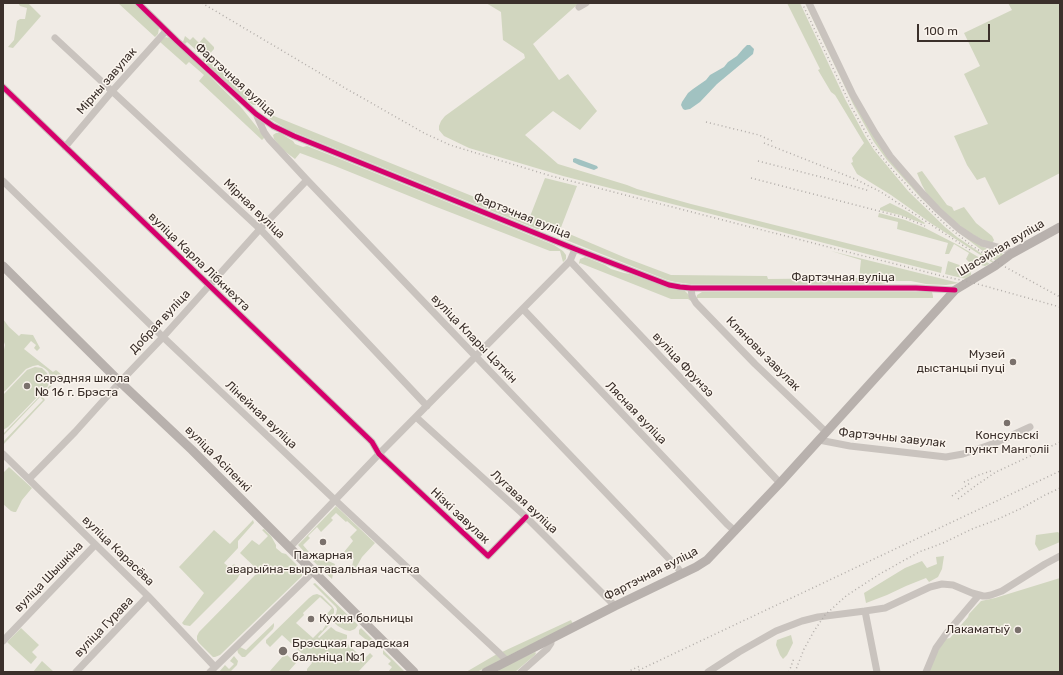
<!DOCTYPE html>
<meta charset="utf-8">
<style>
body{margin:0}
#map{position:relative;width:1063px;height:675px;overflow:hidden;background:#f0ebe5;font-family:Rubik,sans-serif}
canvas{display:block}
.frame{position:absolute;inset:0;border:4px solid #3b302b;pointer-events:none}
.scale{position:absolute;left:917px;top:24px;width:73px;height:18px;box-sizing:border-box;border:2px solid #3b302b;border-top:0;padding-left:5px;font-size:12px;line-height:14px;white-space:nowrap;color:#3b302b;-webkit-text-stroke:3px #fbf5ee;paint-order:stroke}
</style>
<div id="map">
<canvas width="1063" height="675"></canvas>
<div class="frame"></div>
<div class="scale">100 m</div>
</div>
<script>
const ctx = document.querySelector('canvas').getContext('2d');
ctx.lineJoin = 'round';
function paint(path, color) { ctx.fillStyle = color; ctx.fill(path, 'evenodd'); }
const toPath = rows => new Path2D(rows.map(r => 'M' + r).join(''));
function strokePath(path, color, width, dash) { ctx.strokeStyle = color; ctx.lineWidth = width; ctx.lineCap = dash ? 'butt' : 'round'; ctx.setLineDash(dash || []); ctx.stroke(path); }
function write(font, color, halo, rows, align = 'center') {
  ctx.font = font + ' Rubik,sans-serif'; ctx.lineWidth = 3; ctx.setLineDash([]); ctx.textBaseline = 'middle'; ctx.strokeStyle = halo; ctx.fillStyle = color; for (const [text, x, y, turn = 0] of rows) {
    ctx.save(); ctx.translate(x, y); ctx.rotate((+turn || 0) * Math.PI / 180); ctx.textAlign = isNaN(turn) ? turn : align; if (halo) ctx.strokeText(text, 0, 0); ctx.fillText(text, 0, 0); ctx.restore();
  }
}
const green = toPath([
 [18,3,28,3,41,16,13,48,8,47,14,40,17,21,20,19,25,19,27,8,20,6],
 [118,3,134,3,157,25,159,28,158,34,155,37],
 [486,3,579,3,533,44,559,80,568,74,597,111,580,130,553,111,525,135,558,164,627,185,637,189,691,204,942,267,941,273,563,176,469,148,444,136,439,130,439,126,441,121,445,116,525,58,524,54,503,40,501,12],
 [787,3,800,3,845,99,865,136,874,150,908,191,945,227,957,237,994,262,993,263,932,224,891,195,857,174,851,163,853,162,852,158,864,143,835,95,831,92,818,70,820,69],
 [805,3,807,3,891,161,979,245,988,249,1001,251,1002,252,1003,256,996,261,958,232,921,198,887,160,874,142,853,104],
 [1008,3,1060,3,1060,173,999,205,985,177,977,180,967,165,954,136,988,124,964,74,980,66,964,33,1012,10],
 [185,36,190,40,193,37,199,43,204,37,214,47,214,49,207,57,274,116,529,219,545,178,577,186,560,230,626,258,671,275,767,276,768,279,859,278,861,260,831,251,959,283,946,285,926,284,911,281,896,281,881,284,690,284,675,282,667,280,566,240,560,236,543,229,537,229,289,130,270,119,267,113,257,105,253,105,240,96,202,60,204,57,187,42,185,44,183,42],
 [166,37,172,39,240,106,265,137,262,140,199,81,204,75,189,62,186,65,160,42,164,38],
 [276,133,280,133,293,141,295,144,303,147,307,146,345,161,554,245,563,251,566,255,566,259,563,262,560,251,550,251,434,206,335,166,300,153,295,159,283,150,274,139,273,135],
 [922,171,947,205,952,207,954,211,964,207,976,223,992,236,994,240,993,242,990,243,969,233,953,220,928,196,922,185,917,173],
 [890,203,908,212,925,223,924,224,900,215,880,210,880,208],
 [879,213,905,220,925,228,958,245,990,264,985,266,969,262,966,259,969,253,954,244,949,254,945,254,948,243,897,229,898,222,878,217],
 [585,257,605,265,611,269,624,273,630,274,671,289,685,291,689,295,691,301,688,299,671,299,580,263,579,264,579,263,580,259],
 [948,261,965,267,971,271,971,275,966,279,945,274],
 [702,292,932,292,933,296,933,298,697,298,697,295],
 [3,319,9,327,19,336,21,334,33,335,40,348,37,351,34,348,36,345,31,341,24,349,53,372,56,370,62,375,42,396,45,400,3,445,3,442,43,400,40,397,3,436,3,434,59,376,58,374,52,380,48,371,44,368,38,365,33,366,26,369,5,391,3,392,3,355,5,345,3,339],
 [35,367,42,368,47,373,49,379,48,386,8,427,3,430,3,395,27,370],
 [9,467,32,488,22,500,16,512,14,512,11,511,3,504,3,473],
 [336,506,375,543,362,557,352,575,346,573,349,565,352,566,354,558,345,555,344,552,353,541,350,537,357,530,347,521,346,522,336,513,331,518,333,520,321,532,317,527,308,536,310,538,303,545,309,552,310,555,309,557,298,545],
 [253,520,254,523,253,524,238,541,238,548,224,563,230,568,234,564,238,568,240,574,237,579,190,626,184,625,182,623,204,593,179,567,214,530,230,544],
 [264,529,271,536,276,545,276,548,282,553,286,554,300,568,302,573,302,576,220,655,215,657,213,657,199,643,197,640,197,636,199,632,259,571,240,553,252,540,259,545,268,536,262,530],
 [1058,532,1060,534,1060,542,1039,551,1035,544,1036,535],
 [944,556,942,569,938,577,929,582,926,578,906,586,887,595,866,603,864,593,905,568,922,561,927,568,937,564,936,557],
 [316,559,324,559,335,564,332,579,313,561],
 [1060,578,1060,672,928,672,932,661,945,639,950,638,968,617,969,614,981,601,995,598],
 [315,583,358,625,355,629,350,631,345,630,338,626,331,620,336,614,337,609,336,607,313,584],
 [317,594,322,596,332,606,334,609,334,613,329,618,326,615,332,608,320,597,303,613,304,615,296,623,313,638,321,630,322,631,327,623,329,625,318,637,319,638,331,627,336,631,347,635,347,638,345,642,364,659,370,653,373,656,358,672,304,672,307,671,307,669,312,663,295,647,295,645,293,645,282,635,270,647,266,643,266,640,309,598,313,595],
 [571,620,573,624,506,657,502,652],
 [274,623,274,626,273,629,245,657,242,657,238,653,237,649,240,647,246,650],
 [21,628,39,645,32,652,37,657,31,664,7,642],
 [361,628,380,647,378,649,376,648,359,634,359,630],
 [791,635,793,643,787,655,783,659,780,655,776,645,777,640],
 [383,650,405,672,388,672,392,667,388,664,391,661,383,654],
 [535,652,536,653,535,655,515,672,497,672,500,669],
 [497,654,502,659,477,672,466,672],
 [284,655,286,656,287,655,296,663,288,672,269,672],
 [234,656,238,661,237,665,230,672,219,672,225,665,229,669,234,664,230,661],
 [42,661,54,672,33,672]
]);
const water = toPath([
 [747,45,750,45,754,49,753,54,717,84,700,102,690,109,685,110,683,109,681,105,682,102,688,93,693,89,706,80,710,75,724,67,728,62,737,56,743,49],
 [573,159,575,158,581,160,597,166,598,168,594,170,579,165,573,162]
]);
const minor = toPath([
 [138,3,177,41,256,114,273,126,294,136,575,249,669,285,680,287,691,288,916,288,955,290],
 [809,3,853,95,875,133,890,156,922,193,938,210,959,229,971,237,982,243,1008,250,1011,254],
 [579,7,586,3],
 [55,38,260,229,427,406],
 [3,87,369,439,372,442,379,454,488,556,526,517],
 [257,116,264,132,269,139,307,180,677,567,682,574],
 [65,147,113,90,166,31],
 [3,181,163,337,335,500,498,652,507,661],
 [570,261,780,483],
 [691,288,692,296,696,303,755,364,826,432],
 [523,309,727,524,735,531],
 [416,417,526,517,615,606],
 [819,440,850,446,946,457,963,454,978,449,995,443,1030,427],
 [3,454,148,596,215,667],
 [29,479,75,432,120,382,163,337,260,229,307,180],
 [290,547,379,454,570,261,575,249],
 [865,611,877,672],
 [3,641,95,545],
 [76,672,148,596],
 [210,672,314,571],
 [521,672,547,649,551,643,551,639],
 [708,672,739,652,776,631,802,621,818,617,865,611,885,608,930,587,942,584,953,585,972,593,983,596,986,596,991,595,1002,591,1045,564,1060,556],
 [926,672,936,648,946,634,979,595]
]);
const major = toPath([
 [3,266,120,382,192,450,414,672],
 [486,672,615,606,696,567,707,560,780,483,955,290,995,266,1011,254,1060,227]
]);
const rail = toPath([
 [202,3,345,88,424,133,450,145,551,176,942,276,974,283,1060,307],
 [802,3,852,108,874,147,895,173,907,185,911,191,946,225,971,245,998,263,1060,297],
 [706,122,759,135,772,141],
 [764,143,855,179,881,192,970,250],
 [758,161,829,179,870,191],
 [751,178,906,218,925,226],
 [964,482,979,475,991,471],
 [952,496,970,483],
 [958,499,978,484,996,472,1060,442],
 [627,672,640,666],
 [635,672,1060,471],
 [789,672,794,658],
 [795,672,804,649,814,631,825,615,846,596,878,575,919,552,943,543,972,529,996,520,1022,508,1043,496,1060,488]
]);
const cycleway = toPath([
 [138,3,177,41,256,114,273,126,294,136,575,249,669,285,680,287,691,288,916,288,955,290],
 [3,87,369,439,372,442,379,454,488,556,526,517]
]);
const markers = [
 [1013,362,4,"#7a716c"],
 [27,386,4,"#7a716c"],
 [1007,423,4,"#7a716c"],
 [323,542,4,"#7a716c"],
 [311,619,4,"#7a716c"],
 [1018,630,4,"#7a716c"],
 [283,651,5,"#7a716c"]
];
const streetNames = [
 ["Фартэчная вуліца",235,80,42],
 ["Мірны завулак",107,81,-49],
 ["Мірная вуліца",254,209,44],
 ["Фартэчная вуліца",522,216,22],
 ["Шасэйная вуліца",1001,248,-31],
 ["вуліца Карла Лібкнехта",199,262,44],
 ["Фартэчная вуліца",843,278],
 ["Добрая вуліца",160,322,-47],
 ["вуліца Клары Цэткін",474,339,46],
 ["Кляновы завулак",763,354,45],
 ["вуліца Фрунзэ",683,365,47],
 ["Лясная вуліца",636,413,46],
 ["Лінейная вуліца",261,415,43],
 ["Фартэчны завулак",892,438,6],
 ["вуліца Асіпенкі",218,459,45],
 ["Лугавая вуліца",524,502,43],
 ["Нізкі завулак",460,516,43],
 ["вуліца Карасёва",118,551,44],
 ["Фартэчная вуліца",651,574,-27],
 ["вуліца Шышкіна",49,577,-46],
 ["вуліца Гурава",104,627,-46]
];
const poiNames = [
 ["Музей",1005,355,"right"],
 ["дыстанцыі пуці",1005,369,"right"],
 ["Сярэдняя школа",35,379],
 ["№ 16 г. Брэста",35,393],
 ["Консульскі",1007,436,"center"],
 ["пункт Манголіі",1007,450,"center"],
 ["Пажарная",323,556,"center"],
 ["аварыйна-выратавальная частка",323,570,"center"],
 ["Кухня больницы",319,619],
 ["Лакаматыў",1010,630,"right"],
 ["Брэсцкая гарадская",292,644],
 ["бальніца №1",292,658]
];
paint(green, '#d1d6bf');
paint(water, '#a1c2c1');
strokePath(minor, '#c9c3be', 7);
strokePath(major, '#b8b1ad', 9);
strokePath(rail, '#b1aca8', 1.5, [1, 3]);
strokePath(cycleway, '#d6006c', 5);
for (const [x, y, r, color] of markers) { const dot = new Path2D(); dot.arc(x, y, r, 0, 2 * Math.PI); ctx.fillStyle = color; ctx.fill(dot); strokePath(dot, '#fbf5ee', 1.5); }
write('12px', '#3b302b', '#fbf5ee', streetNames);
write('12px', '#3b302b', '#fbf5ee', poiNames, 'left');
</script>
